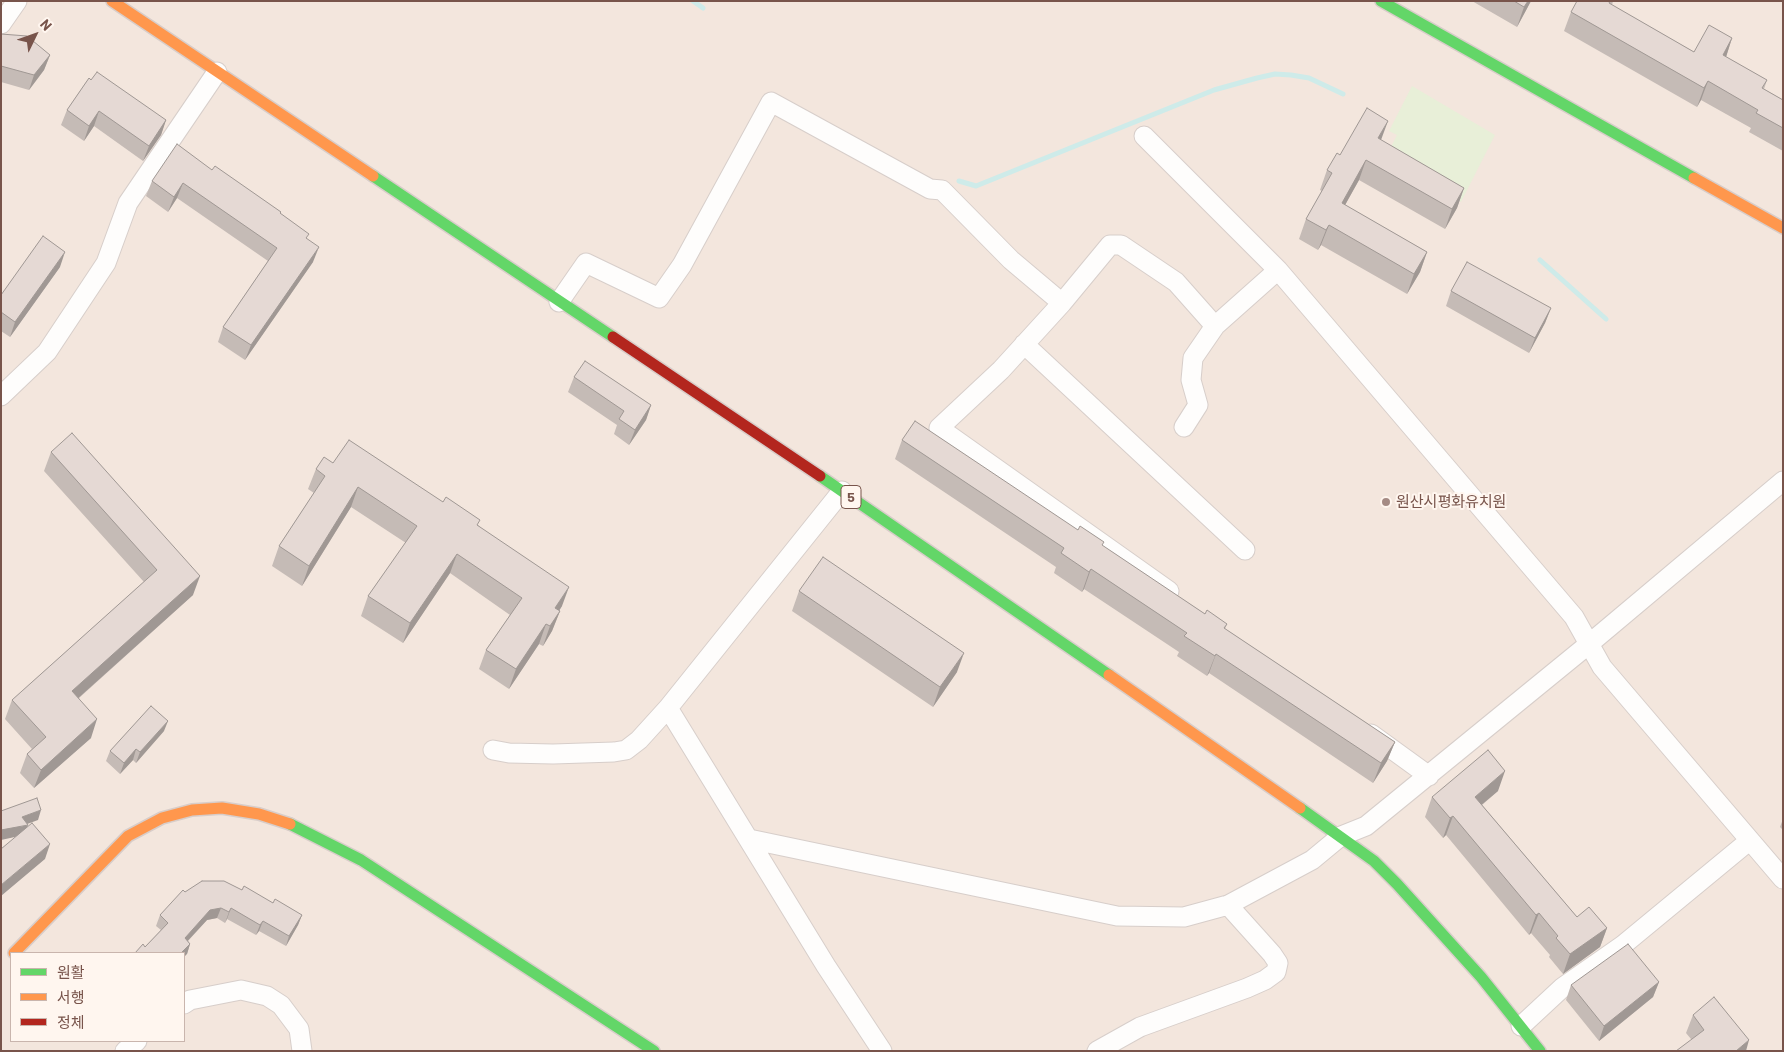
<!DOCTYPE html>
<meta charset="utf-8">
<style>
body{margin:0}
#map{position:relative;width:1784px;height:1052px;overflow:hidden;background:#f8f2ed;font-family:Barlow,"Noto Sans KR",sans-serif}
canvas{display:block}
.frame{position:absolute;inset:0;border:2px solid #78544b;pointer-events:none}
.legend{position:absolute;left:10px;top:952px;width:175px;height:90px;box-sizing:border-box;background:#fff6ef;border:1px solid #c9b5ad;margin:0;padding:6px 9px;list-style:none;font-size:15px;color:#78544b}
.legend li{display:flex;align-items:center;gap:10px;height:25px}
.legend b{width:25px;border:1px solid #c9b5ad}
.north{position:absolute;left:10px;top:10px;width:50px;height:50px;-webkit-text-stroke:4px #fff6ef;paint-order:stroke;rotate:48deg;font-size:14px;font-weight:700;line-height:20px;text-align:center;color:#78544b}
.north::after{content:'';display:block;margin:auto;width:18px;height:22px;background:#78544b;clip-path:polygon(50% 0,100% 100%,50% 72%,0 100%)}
</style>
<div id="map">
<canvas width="1784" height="1052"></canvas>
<div class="frame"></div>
<ul class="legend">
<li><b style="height:6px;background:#63d668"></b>원활</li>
<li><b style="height:6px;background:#ff974d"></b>서행</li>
<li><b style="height:6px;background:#b3261e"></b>정체</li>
</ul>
<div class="north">N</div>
</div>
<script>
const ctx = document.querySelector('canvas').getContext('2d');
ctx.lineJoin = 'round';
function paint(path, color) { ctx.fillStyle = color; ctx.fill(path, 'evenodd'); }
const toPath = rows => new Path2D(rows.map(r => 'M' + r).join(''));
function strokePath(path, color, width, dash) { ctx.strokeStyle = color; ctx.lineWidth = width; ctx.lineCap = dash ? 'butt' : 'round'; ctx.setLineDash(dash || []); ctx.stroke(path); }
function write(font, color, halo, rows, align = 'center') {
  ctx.font = font + ' Barlow,"Noto Sans KR",sans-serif'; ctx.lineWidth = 4; ctx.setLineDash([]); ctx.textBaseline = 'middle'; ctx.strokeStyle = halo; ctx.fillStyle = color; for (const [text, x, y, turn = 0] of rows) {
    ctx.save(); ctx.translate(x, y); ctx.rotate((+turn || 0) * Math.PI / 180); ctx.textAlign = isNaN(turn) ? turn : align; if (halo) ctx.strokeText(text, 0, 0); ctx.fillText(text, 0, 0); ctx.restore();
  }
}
const residential = toPath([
 [1,1,1783,1,1783,1051,1,1051],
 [11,953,184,953,184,1041,11,1041]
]);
const green = toPath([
 [1412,86,1495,135,1461,202,1386,157,1397,135,1389,131]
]);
const stream = toPath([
 [693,1,703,8],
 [959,181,976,186,1214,90,1257,78,1275,74,1291,75,1309,78,1343,94],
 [1540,260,1606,319]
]);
const street = toPath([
 [1,24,17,1],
 [1144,136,1278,270,1574,617,1602,667,1783,879],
 [559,302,586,263,659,298,682,265,771,102,930,189,942,190,1011,260,1062,303],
 [1024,344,1245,550],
 [1,396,47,352,106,263,128,203,217,72],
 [1184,427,1198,405,1191,380,1193,358,1215,326,1278,270],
 [842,491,668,708,826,966,882,1051],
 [1169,591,939,428,1001,370,1062,303,1110,245,1121,245,1176,282,1215,326],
 [1371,734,1429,776],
 [493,750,509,753,553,754,614,752,626,750,639,740,668,708],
 [749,839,1117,916,1184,917,1228,905,1312,860,1341,836,1366,826,1589,644,1783,481],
 [184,1004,190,1000,241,990,267,996,281,1005,299,1029,302,1051],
 [1521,1026,1563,987,1623,945,1749,841],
 [125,1051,137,1041],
 [1097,1051,1140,1027,1247,988,1265,980,1276,972,1278,963,1272,954,1228,905]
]);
const fast = toPath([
 [1381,1,1694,178],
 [373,176,613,337],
 [820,476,1109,675],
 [1300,808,1374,861,1397,884,1481,977,1540,1051],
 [290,824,361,860,654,1051]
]);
const slow = toPath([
 [112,1,373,176],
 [1694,178,1783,228],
 [1109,675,1300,808],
 [14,953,128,836,162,818,192,810,222,808,259,814,290,824]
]);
const jam = toPath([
 [613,337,820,476]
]);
const wall = toPath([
 [1472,1,1531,1,1517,27],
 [1613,1,1612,5,1694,52,1732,38,1726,57,1767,80,1764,89,1783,100,1783,151,1749,132,1751,128,1701,100,1697,107,1564,31,1571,12],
 [1,34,50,55,44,70,29,90,1,82],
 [89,78,166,120,161,135,143,161,94,126,84,141,61,125,67,110],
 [1381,140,1464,188,1457,208,1445,229,1359,180,1345,205,1427,252,1420,272,1407,294,1321,245,1318,250,1299,239,1306,219,1322,191,1320,190,1327,170,1340,155],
 [212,170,281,212,281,214,307,239,313,262,245,360,218,342,223,327,268,261,177,198,168,212,146,196,152,181],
 [60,267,10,337,1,331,1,295],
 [1451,291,1551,308,1545,323,1529,353,1446,306],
 [574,377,651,405,646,420,629,445,614,434,617,425,568,392],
 [902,440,1078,530,1205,614,1227,624,1225,629,1395,742,1387,761,1373,783,1209,673,1207,676,1177,656,1179,652,1084,589,1082,592,1054,573,1056,567,895,459],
 [51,452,193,595,79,698,91,738,34,788,20,773,27,754,32,749,5,719,12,700,144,582,44,471],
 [333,463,478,525,562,606,559,611,560,611,552,631,543,646,539,644,509,689,479,669,486,650,510,615,450,573,403,643,361,616,368,596,406,543,351,507,302,586,272,566,279,546,314,493,308,489,316,469],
 [799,591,957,672,933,707,792,611],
 [164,731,136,763,133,760,120,774,106,761,110,751],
 [1498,791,1482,805,1577,917,1607,928,1600,947,1563,974,1549,957,1550,955,1531,933,1529,935,1446,835,1443,838,1425,817,1432,797],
 [1783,819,1783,830,1780,827],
 [242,890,302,915,298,925,286,946,259,931,256,935,227,919,225,923,217,918,207,920,188,941,190,944,187,954,145,947,161,930,156,926,160,915,185,892],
 [1659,982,1653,997,1599,1041,1566,1000,1571,985],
 [1693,1015,1746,1051,1691,1039,1686,1033]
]);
const shadedWall = toPath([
 [1528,1,1531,1,1517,27,1524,7],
 [1732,38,1726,57,1723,55],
 [50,55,44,70,29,90,34,75],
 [1708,81,1701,100,1697,107,1704,88],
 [99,111,94,126,84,141,89,126],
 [166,120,161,135,143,161,149,146],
 [1388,121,1381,140,1378,138],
 [1366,160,1359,180,1335,223,1342,203],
 [183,183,177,198,168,212,174,197],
 [1464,188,1457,208,1445,229,1452,209],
 [1329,225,1321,245,1318,250,1326,230],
 [319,247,313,262,245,360,251,345],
 [65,252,60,267,10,337,15,322],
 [1427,252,1420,272,1407,294,1414,274],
 [1551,308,1545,323,1529,353,1535,338],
 [651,405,646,420,629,445,635,430],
 [358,487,351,507,302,586,309,566],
 [457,554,450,573,403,643,410,623],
 [1091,569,1084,589,1082,592,1089,572],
 [200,576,193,595,66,709,72,691],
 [569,587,562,606,549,626,555,608],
 [560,611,552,631,543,646,550,626],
 [546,624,539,644,509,689,516,669],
 [964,653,957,672,933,707,940,687],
 [1216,654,1209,673,1207,676,1215,656],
 [97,719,91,738,34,788,41,770],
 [168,721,164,731,136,763,140,752],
 [1395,742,1387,761,1373,783,1381,763],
 [136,749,133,760,120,774,124,763],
 [1505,771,1498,791,1468,816,1475,797],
 [41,810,38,820,19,827,28,825,24,835,1,840,1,830,22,817],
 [1453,816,1446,835,1443,838,1450,818],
 [50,844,45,859,1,896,1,885],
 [221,908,217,918,207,920,181,948,185,938,210,910],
 [231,908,227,919,225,923,229,912],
 [1539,913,1531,933,1529,935,1536,915],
 [302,915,298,925,286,946,289,936],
 [263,921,259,931,256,935,260,925],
 [1607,928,1600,947,1563,974,1570,954],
 [190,944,187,954,184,957,184,953,181,953],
 [1659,982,1653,997,1599,1041,1604,1026],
 [1749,1040,1746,1051,1736,1051]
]);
const building = toPath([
 [1514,1,1528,1,1524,7,1514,1],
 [1577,1,1610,1,1609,3,1694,52,1709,25,1732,38,1723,55,1767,80,1762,88,1783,100,1783,128,1756,113,1758,110,1708,81,1704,88,1571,12,1577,1],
 [1,34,27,36,50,55,34,75,1,66,1,34],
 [97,72,166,120,149,146,99,111,89,126,67,110,89,78,91,80,97,72],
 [1367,108,1388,121,1378,138,1464,188,1452,209,1366,160,1342,203,1427,252,1414,274,1329,225,1326,230,1306,219,1332,173,1327,170,1337,153,1340,155,1367,108],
 [177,144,212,170,215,166,281,212,280,213,309,234,306,238,319,247,251,345,223,327,277,248,183,183,174,197,152,181,177,144],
 [43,236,65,252,15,322,1,312,1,295,43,236],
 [1467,262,1551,308,1535,338,1451,291,1467,262],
 [585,361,651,405,635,430,619,419,624,411,574,377,585,361],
 [915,421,1078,530,1080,526,1104,542,1102,545,1205,614,1207,610,1227,624,1224,628,1395,742,1381,763,1216,654,1215,656,1184,636,1187,633,1091,569,1089,572,1061,553,1064,548,902,440,915,421],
 [72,433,200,576,72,691,97,719,41,770,27,754,46,737,12,700,157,570,51,452,72,433],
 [349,440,443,502,446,497,480,520,477,525,569,587,555,608,560,611,550,626,546,624,516,669,486,650,522,598,457,554,410,623,368,596,417,526,358,487,309,566,279,546,325,476,316,469,324,457,333,463,349,440],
 [823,557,964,653,940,687,799,591,823,557],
 [151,706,168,721,140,752,136,749,124,763,110,751,151,706],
 [1488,750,1505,771,1475,797,1577,917,1589,907,1607,928,1570,954,1556,938,1558,936,1539,913,1536,915,1453,816,1450,818,1432,797,1488,750],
 [37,798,41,810,22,817,28,825,1,830,1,811,37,798],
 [32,823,50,844,1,885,1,849,32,823],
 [202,881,224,881,242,890,244,886,273,903,275,899,302,915,289,936,263,921,260,925,231,908,229,912,221,908,210,910,185,938,190,944,181,953,135,953,143,944,145,947,168,923,160,915,183,890,185,892,202,881],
 [1628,944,1659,982,1604,1026,1571,985,1628,944],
 [1714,997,1749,1040,1736,1051,1676,1051,1704,1030,1693,1015,1714,997]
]);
const markers = [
 [1386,502,5,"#a58b84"]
];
const shields = [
 [851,497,20]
];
const shieldNames = [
 ["5",851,497]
];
const poiNames = [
 ["원산시평화유치원",1396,502]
];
paint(residential, '#f3e6dd');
paint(green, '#e8efd8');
strokePath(stream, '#ceebe9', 5);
strokePath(street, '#d7ceca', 21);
strokePath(fast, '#d8cdc9', 14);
strokePath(slow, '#d8cdc9', 14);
strokePath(jam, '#d8cdc9', 14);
strokePath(street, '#fefdfc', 19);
strokePath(fast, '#63d668', 11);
strokePath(slow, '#ff974d', 11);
strokePath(jam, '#b3261e', 11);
paint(wall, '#c5bbb6');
paint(shadedWall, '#a09894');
paint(building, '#e5d9d4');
strokePath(building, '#a09894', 1);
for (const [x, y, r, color] of markers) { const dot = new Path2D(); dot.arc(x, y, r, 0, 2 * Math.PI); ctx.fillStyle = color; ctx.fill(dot); strokePath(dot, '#fff6ef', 2); }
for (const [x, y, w] of shields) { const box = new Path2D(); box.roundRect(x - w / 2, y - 11.5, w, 23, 4); ctx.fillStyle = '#fff6ef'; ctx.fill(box); strokePath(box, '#78544b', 1); }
write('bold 14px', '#78544b', null, shieldNames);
write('15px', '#78544b', '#fff6ef', poiNames, 'left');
</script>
